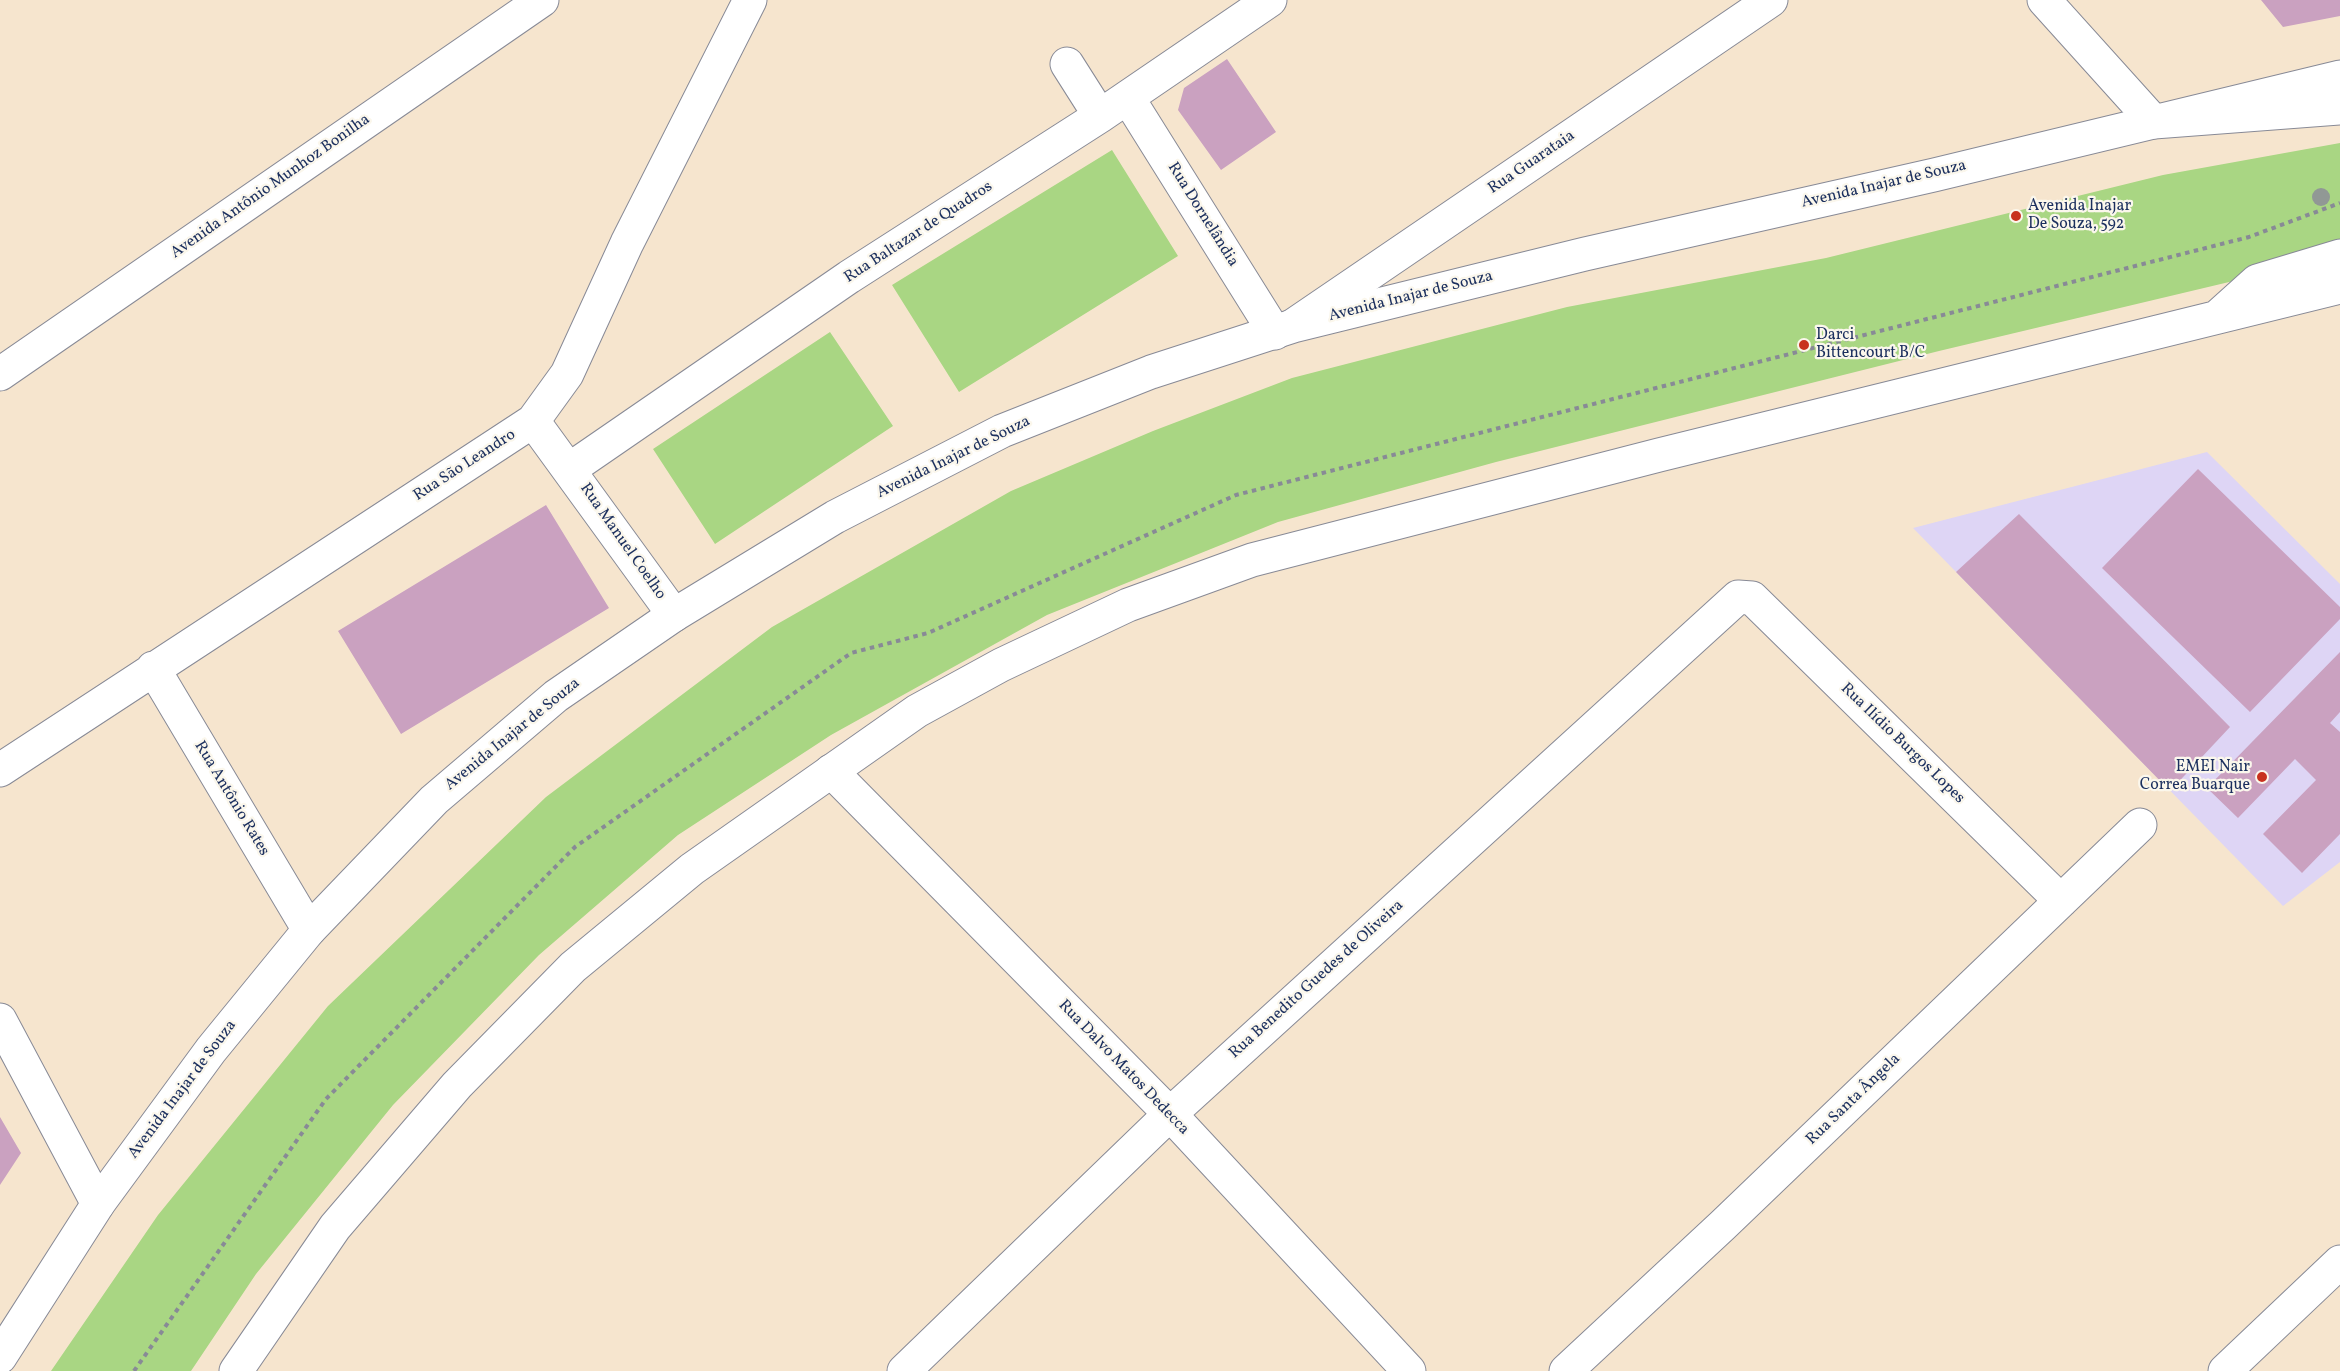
<!DOCTYPE html>
<meta charset="utf-8">
<style>
body{margin:0}
canvas{display:block;background:#f6e5ce}
</style>
<canvas width="2340" height="1371"></canvas>
<script>
const ctx = document.querySelector('canvas').getContext('2d');
ctx.lineJoin = 'round';
function paint(path, color) { ctx.fillStyle = color; ctx.fill(path, 'evenodd'); }
const toPath = rows => new Path2D(rows.map(r => 'M' + r).join(''));
function strokePath(path, color, width, dash) { ctx.strokeStyle = color; ctx.lineWidth = width; ctx.lineCap = dash ? 'butt' : 'round'; ctx.setLineDash(dash || []); ctx.stroke(path); }
function write(font, color, halo, rows, align = 'center') {
  ctx.font = font + ' Vollkorn,serif'; ctx.lineWidth = 4.5; ctx.setLineDash([]); ctx.textBaseline = 'middle'; ctx.strokeStyle = halo; ctx.fillStyle = color; for (const [text, x, y, turn = 0] of rows) {
    ctx.save(); ctx.translate(x, y); ctx.rotate((+turn || 0) * Math.PI / 180); ctx.textAlign = isNaN(turn) ? turn : align; if (halo) ctx.strokeText(text, 0, 0); ctx.fillText(text, 0, 0); ctx.restore();
  }
}
const built = toPath([
 [2207,452,2340,584,2340,862,2283,906,1913,528]
]);
const green = toPath([
 [2340,143,2340,246,2246,278,1939,351,1496,462,1278,522,1047,615,831,735,678,835,539,955,393,1105,256,1274,191,1371,51,1371,158,1215,328,1006,546,797,772,627,1011,491,1153,431,1292,378,1567,307,1826,258,2163,175],
 [1112,150,1178,256,959,392,892,285],
 [830,332,893,426,715,544,653,449]
]);
const building = toPath([
 [2261,0,2340,0,2340,16,2283,27],
 [1227,59,1276,132,1221,170,1178,110,1184,88],
 [2198,469,2340,607,2340,619,2250,712,2102,568],
 [546,505,609,608,401,734,338,631],
 [2019,514,2230,727,2170,791,1956,572],
 [2340,652,2340,712,2330,723,2340,732,2340,834,2302,873,2263,834,2316,780,2295,759,2238,818,2207,788],
 [0,1117,21,1153,0,1185]
]);
const path = toPath([
 [134,1371,326,1099,575,847,851,653,928,633,1236,495,2249,237,2340,203]
]);
const minor = toPath([
 [2044,0,2154,122,2340,108],
 [1067,64,1100,116],
 [1128,98,1275,333],
 [1294,325,1771,0],
 [0,374,542,0],
 [533,421,674,615],
 [570,469,849,277,1100,116,1270,0],
 [153,668,309,930],
 [0,770,533,421,567,374,627,243,750,0],
 [831,771,1170,1114,1409,1371],
 [0,1020,98,1204],
 [904,1371,1170,1114,1738,597,1752,598,2061,901],
 [1566,1371,1723,1225,2140,825],
 [2225,1371,2340,1262]
]);
const major = toPath([
 [2217,317,2257,281,2340,256],
 [0,1357,98,1204,211,1050,309,930,434,800,556,696,674,615,835,517,1002,431,1151,372,1293,326,1585,254,1934,175,2340,77],
 [236,1371,335,1227,457,1085,573,967,692,869,917,711,1001,665,1128,605,1252,560,1659,455,2340,287]
]);
const trees = [
 [2321,197]
];
const markers = [
 [2016,216,6,"#c8321e"],
 [1804,345,6,"#c8321e"],
 [2262,777,6,"#c8321e"]
];
const streetNames = [
 ["Rua Guarataia",1532,163,-34],
 ["Avenida Inajar de Souza",1884,185,-13],
 ["Avenida Antônio Munhoz Bonilha",271,187,-35],
 ["Rua Dornelândia",1202,215,58],
 ["Rua Baltazar de Quadros",919,233,-33],
 ["Avenida Inajar de Souza",1411,297,-14],
 ["Avenida Inajar de Souza",954,458,-26],
 ["Rua São Leandro",465,466,-33],
 ["Rua Manuel Coelho",622,542,55],
 ["Avenida Inajar de Souza",513,735,-39],
 ["Rua Ilídio Burgos Lopes",1902,744,44],
 ["Rua Antônio Rates",231,799,59],
 ["Rua Benedito Guedes de Oliveira",1317,980,-42],
 ["Rua Dalvo Matos Dedecca",1123,1068,46],
 ["Avenida Inajar de Souza",183,1090,-53],
 ["Rua Santa Ângela",1854,1100,-44]
];
const poiNames = [
 ["Avenida Inajar",2028,207],
 ["De Souza, 592",2028,225],
 ["Darci",1816,336],
 ["Bittencourt B/C",1816,354],
 ["EMEI Nair",2250,768,"right"],
 ["Correa Buarque",2250,786,"right"]
];
paint(built, '#ded5f5');
paint(green, '#a9d683');
paint(building, '#caa1c0');
strokePath(minor, '#888a96', 35);
strokePath(major, '#888a96', 35);
strokePath(path, '#888a96', 4, [4.5, 4.5]);
strokePath(minor, '#fff', 33);
strokePath(major, '#fff', 33);
ctx.fillStyle = '#919895';
for (const [x, y] of trees) { ctx.beginPath(); ctx.arc(x, y, 9, 0, 2 * Math.PI); ctx.fill(); }
for (const [x, y, r, color] of markers) { const dot = new Path2D(); dot.arc(x, y, r, 0, 2 * Math.PI); ctx.fillStyle = color; ctx.fill(dot); strokePath(dot, '#fbf7ec', 2); }
write('16px', '#1b2f5e', '#fbf7ec', streetNames);
write('16px', '#1b2f5e', '#fbf7ec', poiNames, 'left');
</script>
